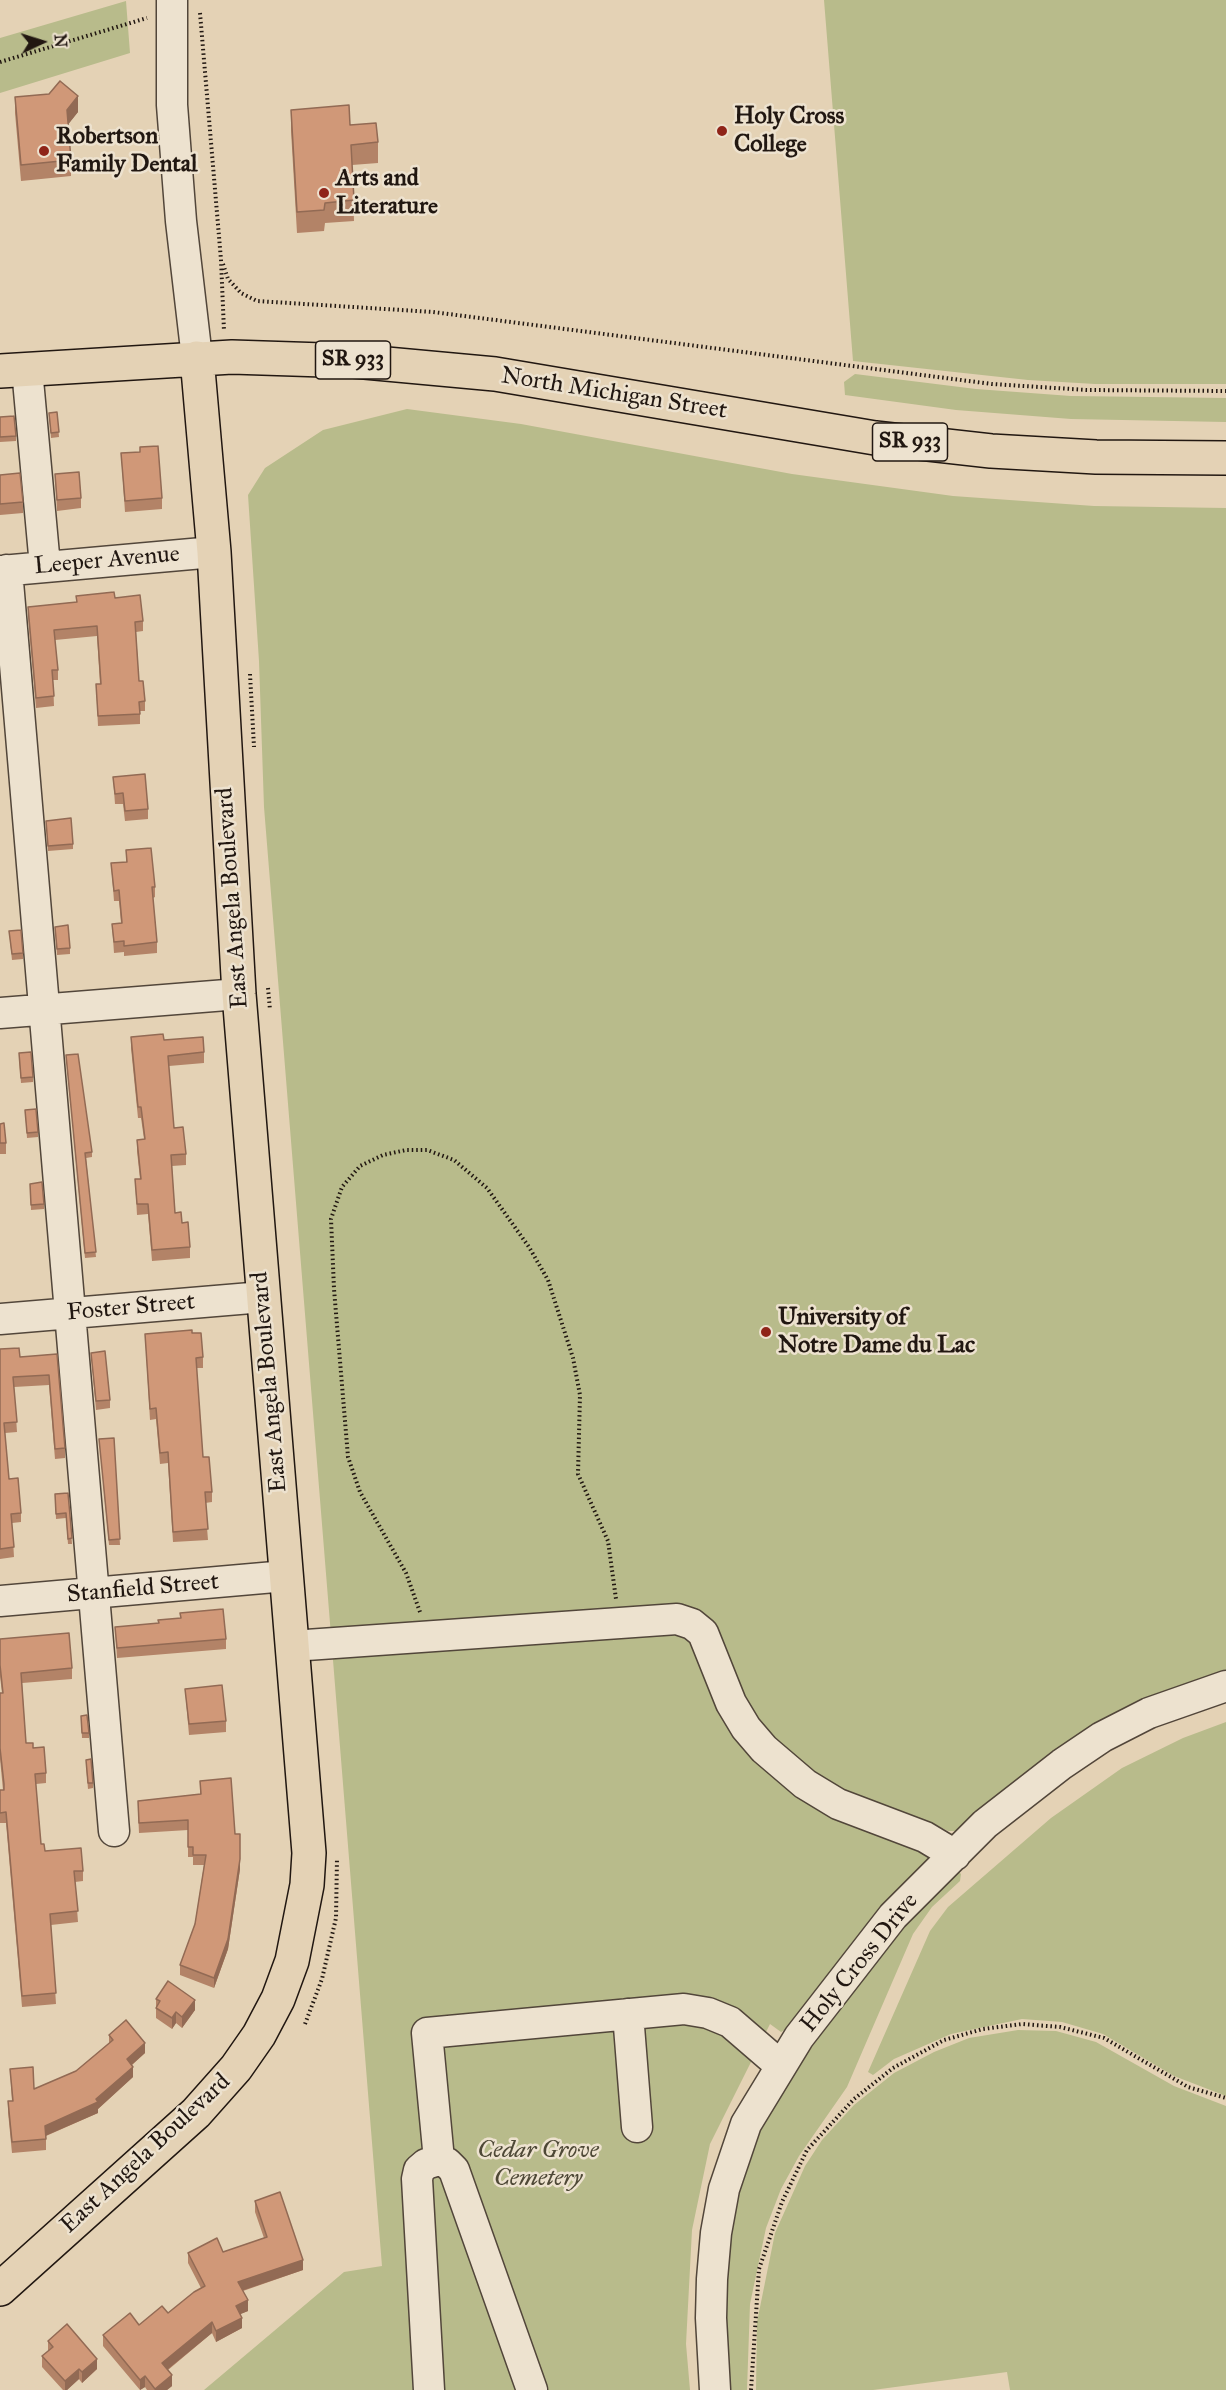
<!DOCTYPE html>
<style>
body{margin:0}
#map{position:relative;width:1226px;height:2390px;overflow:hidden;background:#e4d2b5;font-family:"IM FELL Great Primer",serif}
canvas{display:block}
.north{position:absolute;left:12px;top:12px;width:60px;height:60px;-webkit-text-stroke:4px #ede2cf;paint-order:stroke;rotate:86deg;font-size:16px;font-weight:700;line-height:24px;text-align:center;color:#211711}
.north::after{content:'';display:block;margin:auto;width:21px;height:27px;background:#211711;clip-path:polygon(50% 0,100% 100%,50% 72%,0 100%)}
</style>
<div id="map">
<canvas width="1226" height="2390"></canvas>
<div class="north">N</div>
</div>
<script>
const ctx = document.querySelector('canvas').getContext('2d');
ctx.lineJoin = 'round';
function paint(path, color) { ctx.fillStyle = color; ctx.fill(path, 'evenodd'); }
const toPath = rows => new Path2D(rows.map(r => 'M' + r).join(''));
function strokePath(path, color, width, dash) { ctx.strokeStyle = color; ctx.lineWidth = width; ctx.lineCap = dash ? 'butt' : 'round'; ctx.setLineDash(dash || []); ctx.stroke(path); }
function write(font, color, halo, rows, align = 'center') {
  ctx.font = font + ' "IM FELL Great Primer",serif'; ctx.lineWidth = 5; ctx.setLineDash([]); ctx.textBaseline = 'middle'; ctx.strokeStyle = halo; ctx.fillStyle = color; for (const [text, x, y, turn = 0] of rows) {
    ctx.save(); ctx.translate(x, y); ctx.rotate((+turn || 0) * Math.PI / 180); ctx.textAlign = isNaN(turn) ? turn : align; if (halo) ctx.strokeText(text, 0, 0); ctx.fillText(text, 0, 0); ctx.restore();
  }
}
const green = toPath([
 [824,0,1226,0,1226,384,1095,384,1028,380,853,361],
 [126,1,130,53,0,93,0,38],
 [855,374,976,389,1071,396,1226,398,1226,422,1071,419,956,410,845,395,844,382],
 [407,409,521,424,792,474,953,496,1094,506,1226,508,1226,1672,1199,1679,1131,1708,960,1831,948,1831,936,1825,921,1842,932,1858,794,2025,781,2032,770,2024,710,2144,692,2230,686,2344,690,2390,204,2390,344,2272,382,2266,264,807,259,661,248,495,265,468,323,430],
 [1226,1722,1226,2096,1174,2076,1103,2034,1062,2022,1022,2019,951,2034,894,2059,873,2075,868,2072,930,1931,948,1907,1051,1818,1122,1768,1183,1738],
 [957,1870,961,1874,960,1881,932,1907,913,1934,847,2087,799,2156,781,2189,766,2228,750,2304,747,2390,730,2390,725,2303,728,2253,738,2192,751,2148,767,2112,834,2015,891,1939],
 [1018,2030,1056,2031,1096,2042,1174,2086,1226,2106,1226,2390,1010,2390,1007,2372,873,2390,756,2390,757,2322,775,2233,805,2166,822,2140,854,2105,894,2073,934,2052,969,2038]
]);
const path = toPath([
 [200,13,221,260,224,331],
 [0,62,147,18],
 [223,264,228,279,241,293,257,301,433,312,992,384,1087,390,1226,391],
 [250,674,254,747],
 [268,988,270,1010],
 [420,1612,406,1573,360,1492,348,1457,334,1289,331,1219,342,1187,360,1166,383,1155,406,1150,427,1150,454,1160,487,1188,529,1247,548,1280,573,1358,580,1395,578,1474,608,1541,616,1599],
 [305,2024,322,1979,336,1918,337,1858],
 [751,2390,759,2269,782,2202,807,2150,854,2099,893,2068,944,2040,983,2029,1022,2024,1060,2027,1104,2038,1188,2087,1226,2098]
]);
const minor = toPath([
 [172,0,172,105,181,221,197,358],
 [27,369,45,566],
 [7,570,114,1831],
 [0,571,214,552],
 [0,1013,239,994],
 [0,1319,263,1297],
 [0,1601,286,1576],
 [292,1646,677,1619,692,1624,703,1633,731,1703,746,1728,764,1749,805,1784,838,1804,925,1837,955,1855],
 [628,2014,637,2127],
 [439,2160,427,2033,684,2009,708,2013,730,2022,781,2066],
 [429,2390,417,2179,419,2170,426,2164,439,2160,447,2163,454,2170,532,2390],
 [715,2390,711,2318,712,2279,716,2233,724,2189,746,2124,799,2037,893,1916,985,1824,1062,1764,1102,1737,1149,1713,1226,1686]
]);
const major = toPath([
 [0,371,232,357,354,361,495,374,875,438,991,451,1096,457,1226,458],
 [0,2289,196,2113,236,2068,259,2035,278,1999,292,1961,307,1885,309,1853,239,994,214,552,197,358]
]);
const wall = toPath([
 [15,97,78,112,68,124,71,160,71,176,21,181,15,113],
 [291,110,350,125,378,142,378,163,352,165,354,221,325,223,324,231,297,233,291,131],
 [57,412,59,437,51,438,49,413],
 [0,417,16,436,16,441,0,442],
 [140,452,162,498,162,509,125,512,121,453],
 [55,474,81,498,81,508,57,511],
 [0,475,23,502,23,513,0,515],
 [76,596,115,598,143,621,143,631,136,632,139,681,145,701,145,711,140,711,140,724,98,726,96,684,100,684,97,636,55,640,58,670,58,680,53,680,54,706,36,708,28,617,28,607,76,602],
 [113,777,148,809,148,819,125,821,123,804,115,804],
 [46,821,73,844,73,849,48,851],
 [126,850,155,887,155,897,153,898,157,942,157,953,124,956,124,952,114,953,112,924,121,923,119,901,114,901,111,863,126,862],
 [55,927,70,948,70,954,57,955],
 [9,931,23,953,23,959,12,960],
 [131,1037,164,1040,204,1052,204,1063,169,1066,174,1128,186,1154,186,1165,172,1166,175,1213,182,1223,190,1247,190,1258,152,1261,148,1214,137,1215,135,1179,140,1179,137,1151,137,1140,144,1139,141,1118,138,1118,131,1048],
 [66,1055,92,1152,92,1157,86,1158,96,1257,85,1258],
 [19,1059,33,1077,33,1082,21,1083],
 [25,1110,38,1132,38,1137,27,1138],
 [0,1124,6,1143,6,1154,0,1154],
 [30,1184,44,1204,44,1209,31,1210],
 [192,1333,203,1357,203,1368,196,1368,203,1457,212,1492,212,1502,205,1503,208,1540,173,1542,168,1463,160,1464,156,1419,150,1420,145,1334],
 [0,1349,20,1357,57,1354,65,1448,65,1458,55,1459,49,1385,14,1387,17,1432,5,1433,9,1479,21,1513,21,1522,12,1523,14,1557,0,1559],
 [91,1353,110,1400,110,1408,96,1410],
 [114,1438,120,1545,109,1545,99,1439],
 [68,1493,72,1544,68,1544,66,1518,56,1519,55,1494],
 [115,1627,226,1639,226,1649,117,1658],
 [0,1639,72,1668,72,1679,22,1683,26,1743,33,1748,46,1773,46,1783,36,1784,41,1844,45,1851,83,1871,83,1881,75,1882,78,1922,51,1925,56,2004,22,2007,6,1823,0,1823,0,1790,3,1790,0,1759,0,1693,2,1693,0,1676],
 [185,1689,226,1721,226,1732,189,1735],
 [81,1716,89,1733,89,1738,82,1738],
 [86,1765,93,1783,93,1788,88,1789],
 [200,1781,235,1834,240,1869,228,1949,214,1988,180,1975,180,1965,195,1924,204,1865,193,1865,193,1857,188,1857,188,1830,139,1833,138,1811,138,1801,200,1794],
 [156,1999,195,2010,182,2028,176,2023,172,2029,156,2018],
 [109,2035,145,2053,132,2065,133,2077,98,2109,98,2113,46,2136,46,2150,12,2153,8,2112,8,2101,12,2101,10,2069,34,2089,76,2071,109,2043],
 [255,2201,303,2270,243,2291,248,2311,240,2314,242,2328,216,2342,212,2333,168,2370,172,2386,167,2390,147,2390,145,2387,140,2390,103,2346,103,2335,139,2325,168,2313,201,2288,188,2263,188,2253,223,2252,264,2238,255,2212],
 [48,2341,97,2369,82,2383,79,2379,67,2390,63,2390,42,2367,42,2356,48,2351]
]);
const shadedWall = toPath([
 [78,96,78,112,67,126,67,110],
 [240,1859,240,1869,228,1949,214,1988,214,1978],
 [195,2000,195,2010,182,2028,182,2017],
 [176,2012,176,2023,172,2029,172,2018],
 [145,2043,145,2053,127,2069,127,2059],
 [133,2067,133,2077,98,2109,98,2113,45,2136,45,2126,96,2099],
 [303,2260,303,2270,238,2292,238,2282],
 [248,2300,248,2311,236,2316,236,2306],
 [242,2318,242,2328,216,2342,216,2331],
 [212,2322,212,2333,162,2374,162,2363],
 [97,2359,97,2369,82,2383,82,2372],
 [79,2369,79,2379,67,2390,65,2390,65,2381],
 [172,2375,172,2386,167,2390,155,2390,155,2389],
 [145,2376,145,2387,140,2390,140,2380]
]);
const building = toPath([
 [60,81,78,96,67,110,71,160,21,165,15,97,49,94,60,81],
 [349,105,350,125,376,123,378,142,351,145,354,200,325,203,324,210,297,212,291,110,349,105],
 [57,412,59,432,51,433,49,413,57,412],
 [14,416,16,436,0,437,0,417,14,416],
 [158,446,162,498,125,501,121,453,140,452,140,447,158,446],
 [79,472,81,498,57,500,55,474,79,472],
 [20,473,23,502,0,504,0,475,20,473],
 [114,592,115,598,140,595,143,621,135,622,139,681,143,681,145,701,139,702,140,714,98,716,96,684,101,684,97,626,54,630,58,670,52,670,54,696,36,698,28,607,77,602,76,596,114,592],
 [145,774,148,809,125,811,123,793,115,794,113,777,145,774],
 [71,818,73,844,48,846,46,821,71,818],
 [151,848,155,887,152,887,157,942,124,946,124,941,114,942,112,924,122,923,119,890,114,891,111,863,127,862,126,850,151,848],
 [68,925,70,948,57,949,55,927,68,925],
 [21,930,23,953,12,954,9,931,21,930],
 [163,1034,164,1040,203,1037,204,1052,168,1056,174,1128,183,1127,186,1154,171,1155,175,1213,181,1212,182,1223,188,1222,190,1247,152,1250,148,1204,137,1204,135,1179,141,1179,137,1140,145,1139,141,1107,138,1107,131,1037,163,1034],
 [31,1052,33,1077,21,1078,19,1053,31,1052],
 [78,1054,92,1152,85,1153,96,1252,85,1253,66,1055,78,1054],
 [36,1109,38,1132,27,1133,25,1110,36,1109],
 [4,1123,6,1143,0,1143,0,1124,4,1123],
 [42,1182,44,1204,31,1205,30,1184,42,1182],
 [192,1330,192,1333,201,1333,203,1357,196,1358,203,1457,209,1457,212,1492,205,1492,208,1529,173,1532,168,1452,160,1453,156,1408,150,1409,145,1334,192,1330],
 [19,1348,20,1357,57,1354,65,1448,55,1449,49,1375,13,1377,17,1422,4,1423,9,1479,18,1478,21,1513,11,1514,14,1547,0,1549,0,1349,19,1348],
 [105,1351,110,1400,96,1401,91,1353,105,1351],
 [114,1438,120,1539,109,1540,99,1439,114,1438],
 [68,1493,72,1538,68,1539,66,1513,56,1514,55,1494,68,1493],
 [223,1609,226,1639,117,1648,115,1627,159,1623,158,1620,181,1618,180,1613,223,1609],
 [69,1633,72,1668,21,1673,26,1743,33,1743,33,1748,44,1747,46,1773,35,1774,41,1844,44,1844,45,1851,81,1848,83,1871,74,1871,78,1911,50,1914,56,1993,22,1996,6,1812,0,1813,0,1790,4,1790,4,1784,0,1748,0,1693,3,1693,0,1665,0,1639,69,1633],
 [222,1685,226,1721,189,1724,185,1689,222,1685],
 [87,1715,89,1733,82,1733,81,1716,87,1715],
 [91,1759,93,1783,88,1783,86,1760,91,1759],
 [231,1778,235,1834,240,1834,240,1859,228,1939,214,1978,180,1965,195,1924,206,1855,193,1855,193,1847,188,1847,188,1820,139,1823,138,1801,201,1794,200,1781,231,1778],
 [168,1981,195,2000,182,2017,176,2012,172,2018,156,2008,160,2001,156,1999,168,1981],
 [126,2020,145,2043,127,2059,133,2067,96,2099,98,2102,45,2126,46,2139,12,2142,8,2101,13,2101,10,2069,33,2067,34,2089,76,2071,113,2040,109,2035,126,2020],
 [280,2192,303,2260,238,2282,248,2300,236,2306,242,2318,216,2331,212,2322,162,2363,172,2375,155,2389,145,2376,140,2380,103,2335,130,2313,139,2325,162,2306,168,2313,194,2292,205,2286,188,2253,217,2238,223,2252,267,2237,255,2201,280,2192],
 [67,2324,97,2359,82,2372,79,2369,65,2381,42,2356,53,2347,48,2341,67,2324]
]);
const markers = [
 [722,131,6,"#8f2418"],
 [44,151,6,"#8f2418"],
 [324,193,6,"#8f2418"],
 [766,1332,6,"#8f2418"]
];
const shields = [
 [353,360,75],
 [910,442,75]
];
const shieldNames = [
 ["SR 933",353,360],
 ["SR 933",910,442]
];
const poiNames = [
 ["Holy Cross",734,117],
 ["College",734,145],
 ["Robertson",56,137],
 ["Family Dental",56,165],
 ["Arts and",336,179],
 ["Literature",336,207],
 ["University of",778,1318],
 ["Notre Dame du Lac",778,1346]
];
const streetNames = [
 ["North Michigan Street",614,394,9],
 ["Leeper Avenue",107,561,-5],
 ["East Angela Boulevard",233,898,-94],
 ["Foster Street",131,1308,-5],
 ["East Angela Boulevard",270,1382,-95],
 ["Stanfield Street",143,1589,-5],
 ["Holy Cross Drive",860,1963,-51],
 ["East Angela Boulevard",146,2154,-43]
];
const parkNames = [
 ["Cedar Grove",538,2151],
 ["Cemetery",538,2179]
];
paint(green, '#b8bb8b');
strokePath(minor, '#52463a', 33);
strokePath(major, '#211711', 36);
strokePath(path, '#211711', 4, [1.5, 3]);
strokePath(minor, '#ede2cf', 30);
strokePath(major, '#e4d2b5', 33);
paint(wall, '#b38367');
paint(shadedWall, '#926a54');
paint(building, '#d09878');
strokePath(building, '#926a54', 1.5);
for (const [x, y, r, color] of markers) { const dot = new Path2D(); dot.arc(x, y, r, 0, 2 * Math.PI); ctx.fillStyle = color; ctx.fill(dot); strokePath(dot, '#ede2cf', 2); }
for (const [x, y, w] of shields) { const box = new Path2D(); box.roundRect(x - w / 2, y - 19, w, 38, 4.5); ctx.fillStyle = '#ede2cf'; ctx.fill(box); strokePath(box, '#211711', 1.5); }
write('bold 22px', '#211711', null, shieldNames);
write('bold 24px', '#211711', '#ede2cf', poiNames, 'left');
write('24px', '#211711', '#ede2cf', streetNames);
write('italic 24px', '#4e4836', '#ede2cf', parkNames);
</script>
